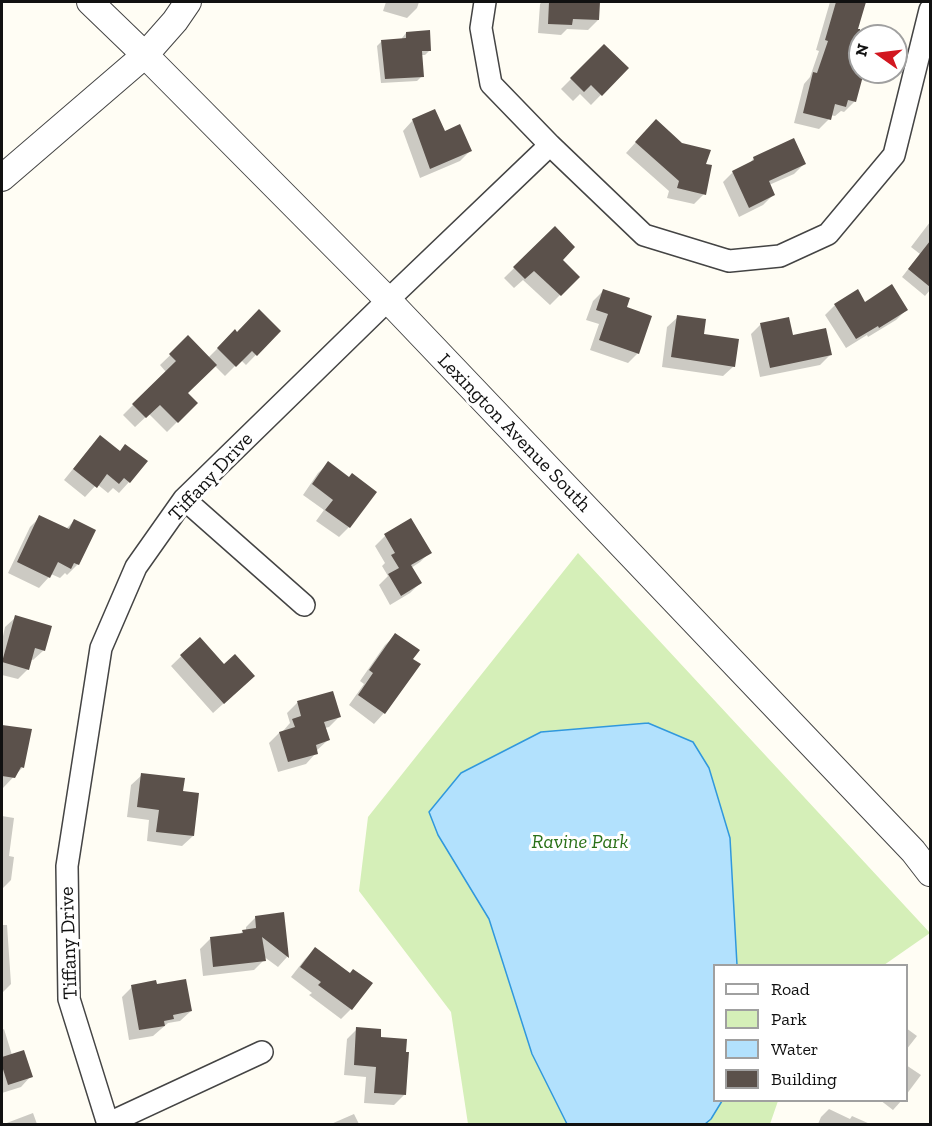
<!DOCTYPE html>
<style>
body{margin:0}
#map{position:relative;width:932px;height:1126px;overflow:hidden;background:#fffdf4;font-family:"Zilla Slab",serif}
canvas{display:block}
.frame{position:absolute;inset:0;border:3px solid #111;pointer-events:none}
.legend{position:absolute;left:713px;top:964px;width:195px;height:138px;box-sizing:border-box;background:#fff;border:2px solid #a0a0a0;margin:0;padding:8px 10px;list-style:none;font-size:18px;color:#111}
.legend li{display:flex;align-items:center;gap:12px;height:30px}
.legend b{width:30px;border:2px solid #a0a0a0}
.north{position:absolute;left:848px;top:24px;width:60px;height:60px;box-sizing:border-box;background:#fff;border:2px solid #a0a0a0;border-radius:50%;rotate:284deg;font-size:16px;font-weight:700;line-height:24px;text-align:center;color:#111}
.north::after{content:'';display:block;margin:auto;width:21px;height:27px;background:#d21720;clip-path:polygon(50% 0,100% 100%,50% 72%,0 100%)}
</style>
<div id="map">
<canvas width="932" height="1126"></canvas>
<div class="frame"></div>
<ul class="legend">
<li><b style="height:8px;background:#fff"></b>Road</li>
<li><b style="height:16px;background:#d5efb8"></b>Park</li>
<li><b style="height:16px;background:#b2e1fd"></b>Water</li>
<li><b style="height:16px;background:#5b514b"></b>Building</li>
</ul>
<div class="north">N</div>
</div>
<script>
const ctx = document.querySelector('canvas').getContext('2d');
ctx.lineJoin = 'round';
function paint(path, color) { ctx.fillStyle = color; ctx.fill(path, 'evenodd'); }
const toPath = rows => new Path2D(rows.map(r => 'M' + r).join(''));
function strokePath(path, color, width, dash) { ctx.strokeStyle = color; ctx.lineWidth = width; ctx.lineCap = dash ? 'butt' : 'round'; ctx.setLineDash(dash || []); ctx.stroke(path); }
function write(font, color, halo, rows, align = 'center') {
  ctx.font = font + ' "Zilla Slab",serif'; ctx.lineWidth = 6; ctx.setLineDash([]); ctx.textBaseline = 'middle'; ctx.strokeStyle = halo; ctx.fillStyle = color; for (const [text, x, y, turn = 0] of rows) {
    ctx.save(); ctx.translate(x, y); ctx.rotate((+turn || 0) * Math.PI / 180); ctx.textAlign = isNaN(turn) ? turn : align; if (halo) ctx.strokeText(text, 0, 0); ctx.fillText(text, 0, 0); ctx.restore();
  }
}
const green = toPath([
 [578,553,930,933,884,965,714,966,714,1100,778,1101,770,1124,468,1124,451,1012,359,891,368,817]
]);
const water = toPath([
 [648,723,693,742,709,768,730,838,737,965,714,966,714,1100,722,1101,711,1119,705,1124,567,1124,532,1054,489,919,438,835,429,812,461,773,541,732,648,723]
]);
const shadow = toPath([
 [386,2,419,2,417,8,407,18,383,11],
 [542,2,599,2,598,20,588,30,567,29,561,35,538,33,540,4],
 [830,2,864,2,856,30,872,34,872,36,860,36,860,72,861,72,855,101,844,112,841,111,835,116,830,115,829,119,819,129,794,123,804,84,810,77,819,51,816,50],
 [406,33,430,50,425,55,420,55,422,76,417,81,381,83,377,46,381,42,402,40,402,38],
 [604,46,627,68,591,105,580,94,573,101,561,89],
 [413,120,444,133,470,151,460,161,420,178,403,131],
 [646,131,704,165,704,194,694,204,667,198,669,191,626,153],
 [754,158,804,164,794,174,769,185,773,195,763,205,739,217,723,182,733,172,747,166],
 [930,222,930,290,925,296,902,277,920,254,911,247],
 [555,228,561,260,578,277,550,305,523,280,514,288,504,278],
 [604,290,625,308,638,353,628,363,590,350,599,324,586,320,593,301],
 [865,304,906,310,896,320,868,337,867,335,846,348,825,315,835,305],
 [678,317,702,335,734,366,723,376,662,367,667,327],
 [761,324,792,337,830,355,820,365,760,377,751,334],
 [279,331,246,365,241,360,225,376,214,365,186,393,196,403,167,432,149,414,135,427,123,415,166,372,160,365,188,338,208,358,234,332,237,334],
 [100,437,119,452,145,461,129,482,119,493,113,488,108,493,97,484,85,497,64,480,90,448],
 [329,463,349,478,375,492,349,527,339,537,316,521,324,510,303,495,318,473],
 [40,517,66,529,74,521,78,564,67,575,65,573,60,578,51,574,49,577,39,588,8,573,30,527],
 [410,520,430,552,420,562,411,568,420,583,410,593,390,605,379,585,388,576,382,566,385,563,375,546,385,536],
 [16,617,44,650,33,660,31,659,28,669,18,679,2,675,2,641,5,627],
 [396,635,384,713,374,724,349,705,364,684,360,681,385,645],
 [199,639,243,686,213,713,171,666],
 [332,693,340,716,329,727,325,728,328,740,316,751,316,753,306,764,278,772,269,743,279,733,283,732,283,731,290,723,287,713,297,703],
 [2,726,30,731,23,767,3,788,2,787],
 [142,775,181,793,193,836,182,846,147,841,149,820,127,817,131,785],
 [2,816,14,818,9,856,14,857,11,880,2,889],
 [283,914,287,957,278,967,263,956,264,960,254,970,203,976,200,949,210,939,239,935,243,931,246,931,246,927,256,917],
 [2,925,7,925,11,984,2,993],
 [315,949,351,1009,341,1019,309,995,312,993,291,977,305,959],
 [156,986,191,1011,180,1021,168,1023,153,1036,129,1040,122,997,132,987],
 [906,1028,917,1036,906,1050],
 [4,1029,12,1055,31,1076,21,1087,2,1093,2,1030],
 [357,1029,379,1038,404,1095,394,1105,364,1103,366,1077,344,1075,347,1039],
 [906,1065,921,1075,906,1095],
 [880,1100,902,1100,893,1110],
 [829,1109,850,1119,852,1116,870,1124,818,1124,821,1117],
 [33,1113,37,1124,4,1124],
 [354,1114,359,1124,331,1124]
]);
const building = toPath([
 [549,2,600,2,599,20,573,19,572,25,548,24],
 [836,2,866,2,858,29,860,29,860,75,863,76,856,102,848,100,846,107,835,104,831,120,803,113,813,72,817,73,828,41,825,40],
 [430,30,431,51,422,51,424,77,385,79,381,40,406,38,406,32],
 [604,44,629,68,602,96,591,85,584,92,570,78],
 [435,109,445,131,460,124,472,151,430,169,412,119],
 [656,119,682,143,711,150,706,164,712,165,706,195,677,188,679,181,635,142],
 [794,138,806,164,769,181,775,195,749,208,732,171,754,160,753,157],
 [555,226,575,247,563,260,580,277,561,296,534,271,525,279,513,267],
 [930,241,930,287,908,269],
 [892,284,908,310,879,328,878,326,856,339,834,304,858,289,865,302],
 [603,289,630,298,627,307,652,316,639,354,599,340,608,314,596,310],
 [259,309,281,331,257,356,252,351,236,367,217,348,235,329,237,332],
 [677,315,706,319,704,334,739,339,735,367,671,357],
 [789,317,793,335,826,328,832,355,770,368,760,323],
 [188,335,217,365,188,393,198,403,178,423,160,405,146,418,132,404,176,361,169,354],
 [100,435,120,451,125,444,148,461,130,483,124,478,119,484,107,474,97,488,73,469],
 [328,461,349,477,352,473,377,492,350,528,325,510,333,500,312,484],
 [39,515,69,529,74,519,96,530,79,565,74,563,71,569,58,562,50,578,17,562],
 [411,518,432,553,411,565,422,583,401,596,388,574,399,568,391,555,395,553,384,534],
 [15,615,52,626,45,651,35,648,29,670,2,662],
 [395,633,420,650,413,659,421,664,385,714,358,695,373,673,369,670],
 [200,637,224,664,235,654,255,676,224,704,180,655],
 [333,691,341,717,324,722,330,740,316,745,318,754,288,762,279,732,295,727,292,719,301,716,297,701],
 [2,725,32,729,24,768,21,767,15,778,2,776],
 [141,773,185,778,183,791,199,793,194,836,156,832,159,810,137,807],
 [284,912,289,958,262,937,266,961,213,967,210,937,243,933,242,930,256,928,255,916],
 [315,947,350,973,353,969,373,983,352,1010,318,985,321,982,300,967],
 [186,979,192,1011,173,1015,174,1019,164,1021,165,1026,139,1030,131,985,156,980,157,984],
 [356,1027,381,1029,381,1037,407,1039,406,1052,409,1052,406,1095,374,1093,376,1067,354,1065],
 [24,1050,33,1077,8,1085,2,1066,2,1057]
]);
const minor = toPath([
 [485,2,481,28,491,84,550,145,644,235,729,261,780,256,828,234,894,155,930,10],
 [184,499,304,605],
 [107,1124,262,1052],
 [108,1124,69,999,67,866,101,648,136,567,184,499,388,300,550,145]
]);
const tertiary = toPath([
 [90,2,145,55,388,300,913,851,930,873],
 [2,178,145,55,175,21,188,2]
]);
const streetNames = [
 ["Lexington Avenue South",514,433,46],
 ["Tiffany Drive",211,477,-47],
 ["Tiffany Drive",69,943,-92]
];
const parkNames = [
 ["Ravine Park",580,842]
];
paint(green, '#d5efb8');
paint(water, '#b2e1fd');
strokePath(water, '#3098dd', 1.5);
paint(shadow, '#0003');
paint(building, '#5b514b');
strokePath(minor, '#444', 24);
strokePath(tertiary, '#444', 28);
strokePath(minor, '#fff', 21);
strokePath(tertiary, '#fff', 26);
write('20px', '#111', '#fff', streetNames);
write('italic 20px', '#2a7118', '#fff', parkNames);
</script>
